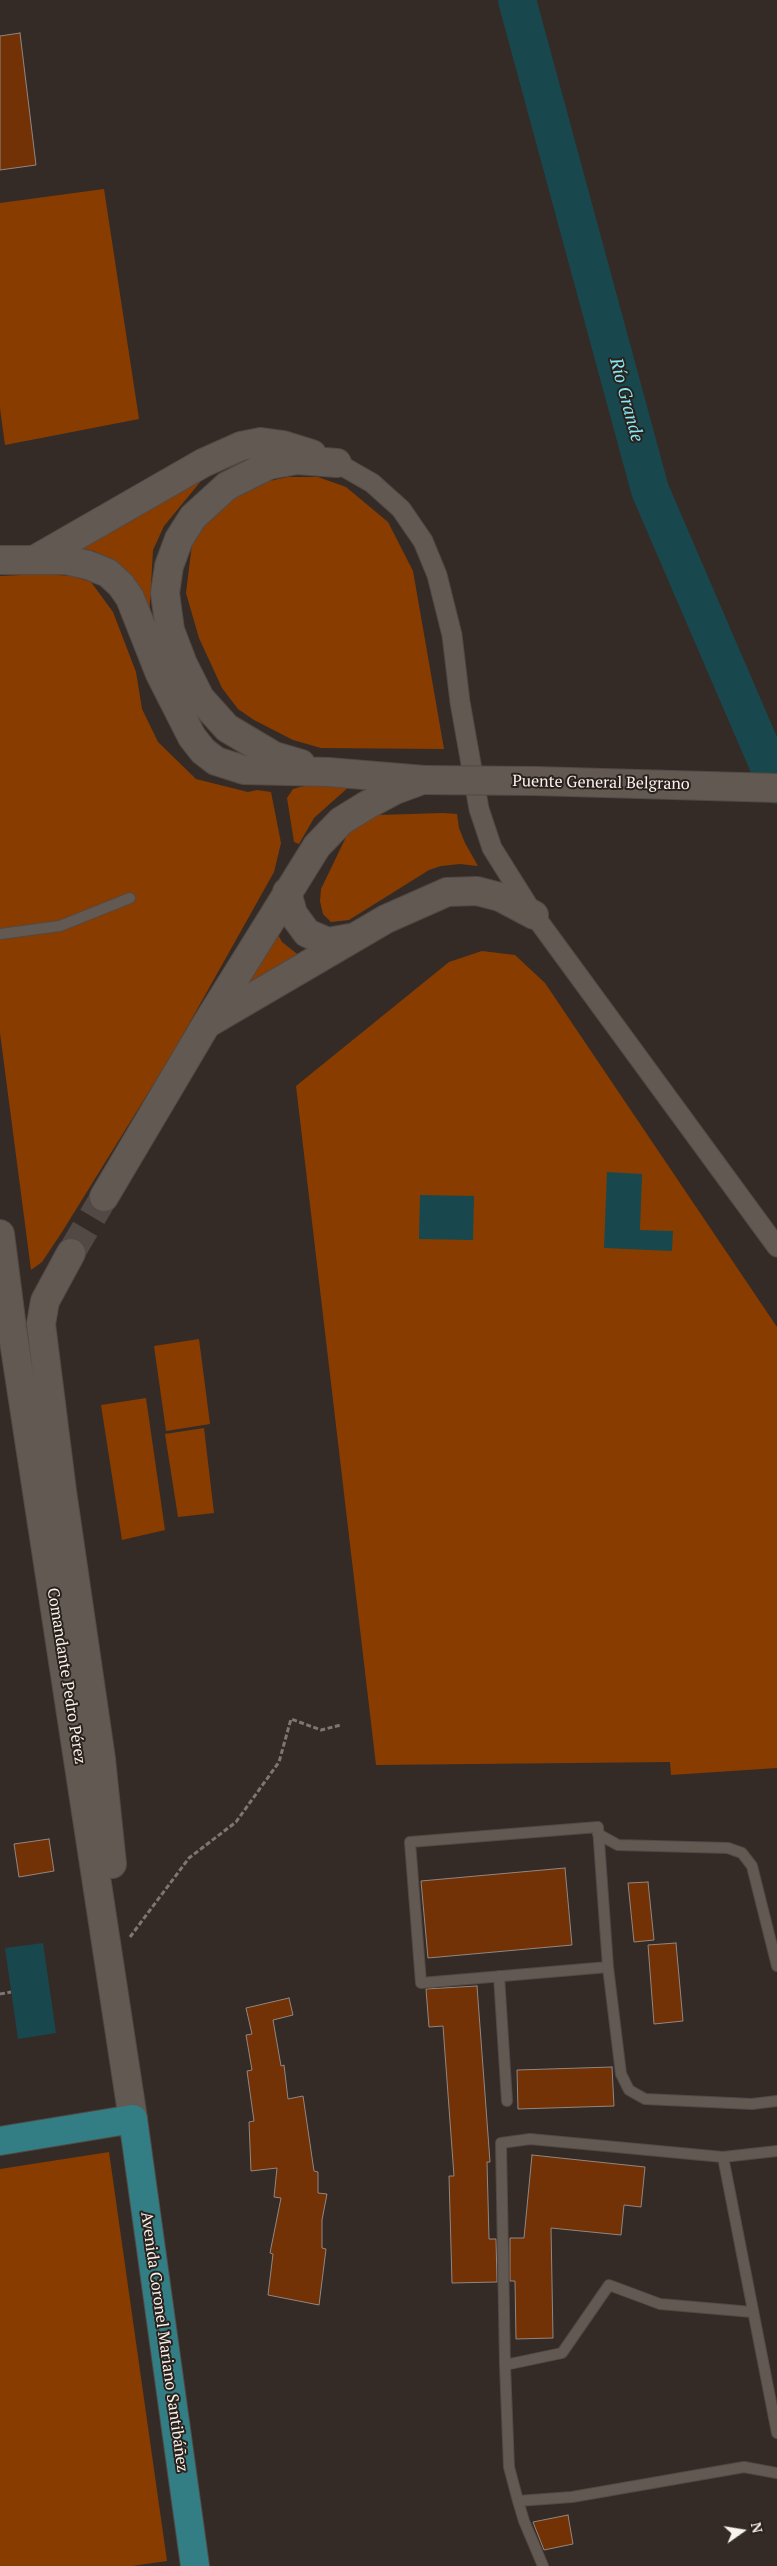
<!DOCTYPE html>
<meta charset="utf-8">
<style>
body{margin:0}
#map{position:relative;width:777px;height:2566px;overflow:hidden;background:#342b26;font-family:"PT Serif",serif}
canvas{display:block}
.north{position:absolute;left:717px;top:2506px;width:50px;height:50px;-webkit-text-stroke:4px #2a211c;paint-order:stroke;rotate:77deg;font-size:14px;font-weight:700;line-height:20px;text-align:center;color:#f9f3ef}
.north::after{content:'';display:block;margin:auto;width:18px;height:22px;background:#f9f3ef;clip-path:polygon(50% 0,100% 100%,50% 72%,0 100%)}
</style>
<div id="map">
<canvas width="777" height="2566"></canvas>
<div class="north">N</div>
</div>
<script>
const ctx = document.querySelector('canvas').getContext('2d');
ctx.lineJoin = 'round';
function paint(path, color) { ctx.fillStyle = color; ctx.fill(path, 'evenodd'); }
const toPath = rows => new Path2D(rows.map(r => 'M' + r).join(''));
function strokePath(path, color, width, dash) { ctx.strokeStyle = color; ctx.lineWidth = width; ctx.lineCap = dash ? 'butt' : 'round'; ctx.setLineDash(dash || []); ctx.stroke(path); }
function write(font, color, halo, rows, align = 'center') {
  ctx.font = font + ' "PT Serif",serif'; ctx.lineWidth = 4; ctx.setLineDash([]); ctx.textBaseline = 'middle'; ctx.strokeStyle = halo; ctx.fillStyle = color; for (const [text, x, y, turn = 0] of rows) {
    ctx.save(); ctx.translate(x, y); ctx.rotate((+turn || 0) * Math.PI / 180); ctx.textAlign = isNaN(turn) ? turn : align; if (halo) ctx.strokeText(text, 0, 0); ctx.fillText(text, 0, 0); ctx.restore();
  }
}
const green = toPath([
 [104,189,139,419,5,445,0,408,0,203],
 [288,477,318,477,346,487,388,522,413,571,444,749,321,748,293,740,254,720,238,709,222,688,199,638,186,593,193,536,233,495,260,483],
 [201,481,164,526,153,550,149,619,110,560,94,551,73,547],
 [43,574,73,576,91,582,113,612,136,672,142,709,158,742,196,779,248,792,257,790,271,792,281,843,274,872,171,1056,62,1232,42,1262,31,1270,0,1033,0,576],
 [352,784,314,818,299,844,294,842,287,798,293,789,308,785],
 [443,813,457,814,459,828,465,843,478,866,460,864,441,866,429,870,349,920,331,922,323,914,320,901,321,889,347,835,357,823,379,815],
 [276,931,282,942,301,957,243,992],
 [482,951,515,955,545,983,777,1327,777,1768,671,1775,670,1762,376,1765,296,1086,449,962],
 [199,1339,210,1424,166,1431,154,1346],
 [146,1398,165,1530,122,1540,101,1405],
 [204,1428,214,1513,178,1517,165,1434],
 [109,2152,167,2561,132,2566,0,2566,0,2169]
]);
const water = toPath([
 [607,1172,642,1174,640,1230,673,1231,672,1251,604,1248],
 [420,1195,474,1196,473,1240,419,1239],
 [43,1943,56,2033,18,2039,5,1948]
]);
const river = toPath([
 [517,0,650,490,777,785]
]);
const building = toPath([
 [20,33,36,165,0,170,0,36,20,33],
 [49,1839,54,1871,19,1877,14,1844,49,1839],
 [565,1868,572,1945,428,1958,421,1881,565,1868],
 [648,1882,654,1940,634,1942,628,1883,648,1882],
 [676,1943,683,2021,654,2024,648,1945,676,1943],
 [477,1986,490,2162,487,2162,489,2239,496,2239,497,2282,452,2283,449,2176,454,2176,443,2026,429,2027,426,1989,477,1986],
 [289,1998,293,2015,273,2020,281,2066,284,2065,288,2099,303,2096,314,2171,318,2172,318,2193,327,2194,322,2220,322,2248,326,2249,319,2305,268,2295,273,2254,270,2253,281,2198,274,2197,277,2168,251,2171,249,2122,254,2121,247,2071,252,2070,246,2035,252,2034,246,2008,289,1998],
 [612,2067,614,2106,518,2109,517,2070,612,2067],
 [532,2155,645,2167,641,2207,624,2205,621,2235,551,2228,553,2338,516,2339,515,2281,510,2281,510,2238,524,2238,532,2155],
 [568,2515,573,2544,544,2550,533,2522,568,2515]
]);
const secondaryTunnel = toPath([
 [71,1253,104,1197]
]);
const path = toPath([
 [130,1937,189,1858,236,1822,279,1762,291,1719,321,1730,341,1725],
 [0,1994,11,1992]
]);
const service = toPath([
 [0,934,60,926,130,898],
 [598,1834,618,1845,728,1848,742,1853,752,1866,777,1966],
 [608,1967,421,1983,410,1842,598,1827,608,1967,621,2074,629,2090,645,2099,752,2104,777,2101],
 [499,1976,507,2101],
 [723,2157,777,2433],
 [505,2365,501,2143,530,2139,723,2157,777,2151],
 [518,2501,509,2467,505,2365,562,2353,609,2285,660,2304,752,2312],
 [543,2566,524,2521,518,2501,572,2497,744,2467,777,2473]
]);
const minor = toPath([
 [337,463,372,483,401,509,423,541,437,575,452,635,460,702,479,809,492,848,534,915,777,1247]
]);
const secondary = toPath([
 [0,560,66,560,88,565,108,573,121,585,130,598,160,674,192,737,203,751,216,761,244,770,328,772,424,780],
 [34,560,203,463,241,446,261,442,283,445,312,454],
 [301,764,274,756,227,728,200,698,183,664,170,630,165,593,169,566,179,539,193,517,227,486,269,465,297,460,337,463],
 [535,781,777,788],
 [287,892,293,914,307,933,328,942,350,938],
 [210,1022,386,919,447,892,477,891,500,897,534,915],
 [104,1197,207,1023,317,846,341,821,367,805,395,790,417,782],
 [0,1234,12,1328,133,2119],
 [71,1253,45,1301,41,1324,62,1491,101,1759,112,1864]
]);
const primary = toPath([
 [0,2141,133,2119,195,2566]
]);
const secondaryBridge = toPath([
 [424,780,535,781]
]);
const streetNames = [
 ["Puente General Belgrano",601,783,1],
 ["Comandante Pedro Pérez",66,1676,81],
 ["Avenida Coronel Mariano Santibáñez",164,2342,82]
];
const waterNames = [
 ["Río Grande",626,400,75]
];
paint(green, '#893c00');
paint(water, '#18484d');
strokePath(river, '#18484d', 38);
paint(building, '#723205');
strokePath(building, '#928681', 1);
strokePath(secondaryTunnel, '#524944', 28, [28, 14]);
strokePath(service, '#514945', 12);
strokePath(minor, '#514945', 21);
strokePath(secondary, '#514945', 30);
strokePath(primary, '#514945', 30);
strokePath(path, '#7e7672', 3, [5, 2.5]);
strokePath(service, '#635953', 10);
strokePath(minor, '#635953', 19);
strokePath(secondary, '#635953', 28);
strokePath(primary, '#327e84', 28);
strokePath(secondaryBridge, '#514945', 30, []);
strokePath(secondaryBridge, '#635953', 28);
write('16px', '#f9f3ef', '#2a211c', streetNames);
write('italic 18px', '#85e9f6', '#2a211c', waterNames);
</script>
